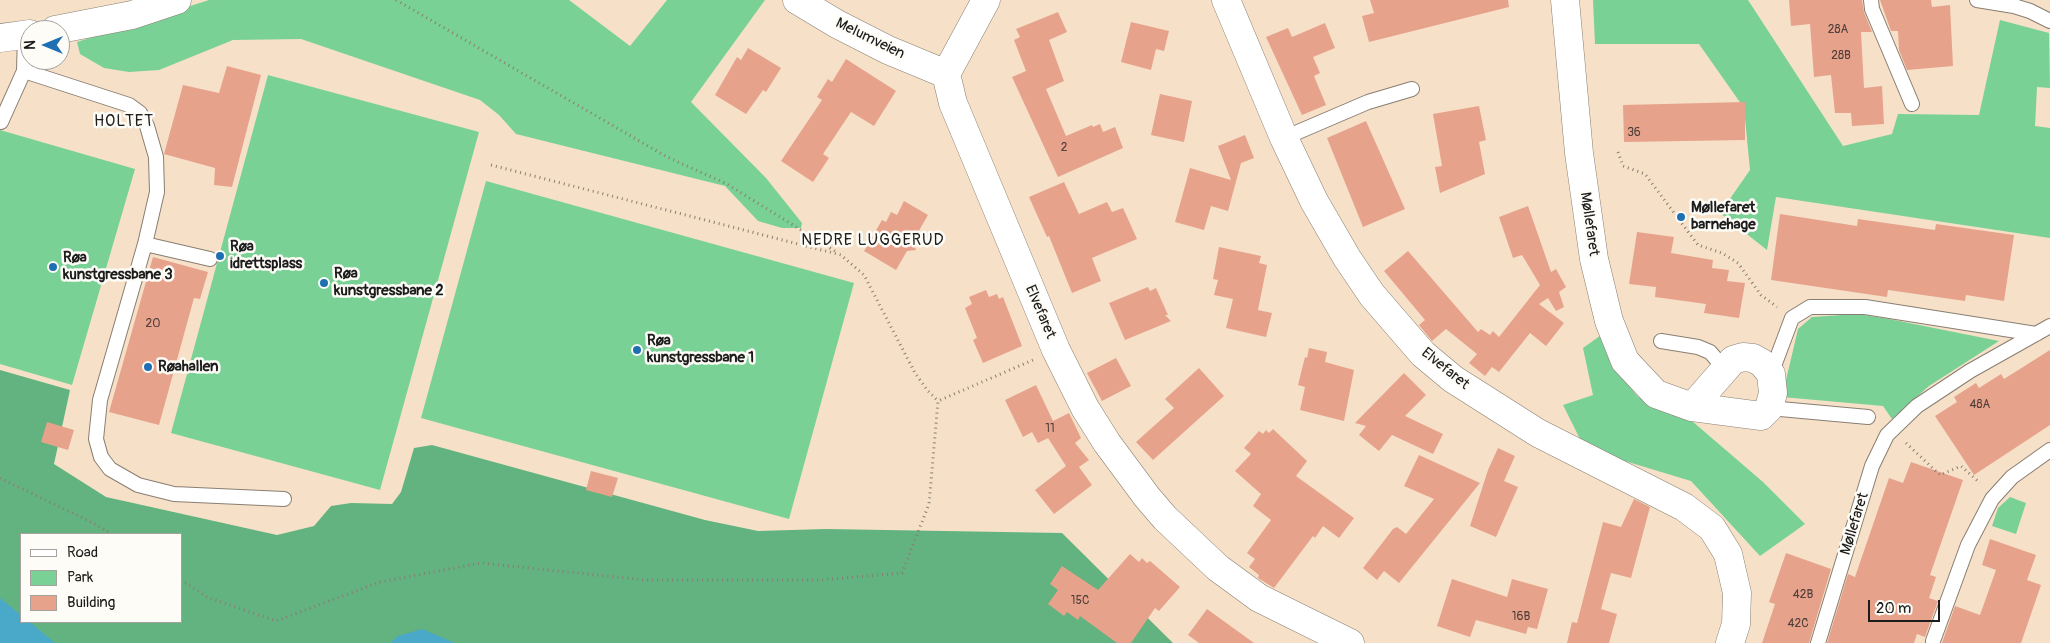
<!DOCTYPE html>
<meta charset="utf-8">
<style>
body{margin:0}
#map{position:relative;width:2050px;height:643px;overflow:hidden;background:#f6e1c8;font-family:Pangolin,sans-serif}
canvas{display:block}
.legend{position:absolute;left:20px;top:533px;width:162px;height:90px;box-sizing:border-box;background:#fdfcf7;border:1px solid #a3a29f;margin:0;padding:6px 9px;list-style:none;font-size:15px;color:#1c1c1c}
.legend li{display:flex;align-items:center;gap:10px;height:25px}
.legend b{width:25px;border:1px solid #a3a29f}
.north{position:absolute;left:20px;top:20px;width:50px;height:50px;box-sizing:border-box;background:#fdfcf7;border:1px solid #a3a29f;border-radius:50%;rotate:270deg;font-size:14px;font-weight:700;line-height:20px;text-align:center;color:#1c1c1c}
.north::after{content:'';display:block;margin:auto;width:18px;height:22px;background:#1f6fb2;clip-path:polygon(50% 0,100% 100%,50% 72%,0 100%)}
.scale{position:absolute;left:1868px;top:600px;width:72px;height:22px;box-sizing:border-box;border:2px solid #1c1c1c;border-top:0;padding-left:6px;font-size:15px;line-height:18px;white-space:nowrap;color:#1c1c1c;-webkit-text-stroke:4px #fdfcf7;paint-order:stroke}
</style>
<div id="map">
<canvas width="2050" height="643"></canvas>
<ul class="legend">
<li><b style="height:6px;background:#fff"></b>Road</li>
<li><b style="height:14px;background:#79d196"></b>Park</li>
<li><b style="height:14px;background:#e7a28c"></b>Building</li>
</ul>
<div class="north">N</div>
<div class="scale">20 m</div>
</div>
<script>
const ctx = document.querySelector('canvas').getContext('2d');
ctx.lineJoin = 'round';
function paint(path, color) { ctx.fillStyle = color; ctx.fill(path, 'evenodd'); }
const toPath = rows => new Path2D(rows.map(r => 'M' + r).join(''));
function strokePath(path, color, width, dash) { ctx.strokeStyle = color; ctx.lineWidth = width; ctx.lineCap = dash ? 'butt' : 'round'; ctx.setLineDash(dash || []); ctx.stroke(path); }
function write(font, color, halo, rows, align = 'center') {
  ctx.font = font + ' Pangolin,sans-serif'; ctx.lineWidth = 5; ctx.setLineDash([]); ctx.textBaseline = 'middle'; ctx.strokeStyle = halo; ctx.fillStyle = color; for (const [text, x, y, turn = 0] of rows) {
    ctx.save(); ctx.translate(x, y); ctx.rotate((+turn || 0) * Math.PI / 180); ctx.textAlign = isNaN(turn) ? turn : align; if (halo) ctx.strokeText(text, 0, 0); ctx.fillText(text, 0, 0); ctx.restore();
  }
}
const green = toPath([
 [209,0,569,0,630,46,667,0,765,0,691,102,766,178,802,223,801,228,782,228,758,221,725,186,516,134,499,115,480,100,301,39,233,40,159,70,129,72,104,68,80,54,77,42],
 [1593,0,1748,0,1843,146,1892,134,1898,114,1979,115,2000,20,2049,33,2050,88,2037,87,2035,126,2050,128,2050,238,1776,197,1767,250,1720,213,1750,170,1744,108,1699,44,1595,44],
 [268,75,479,132,380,490,171,433],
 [0,130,135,169,72,385,0,364],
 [486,181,854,283,789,519,421,418],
 [1857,314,1889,319,1999,341,1929,386,1892,419,1883,406,1782,397,1798,329,1812,317],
 [1604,333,1614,368,1638,397,1692,421,1763,482,1805,524,1760,556,1691,481,1585,449,1563,405,1593,395,1583,348],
 [2010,497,2026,503,2016,534,1992,526,1998,508]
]);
const forest = toPath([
 [0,370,70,390,54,464,106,497,277,535,314,526,331,506,351,503,392,504,401,492,414,448,432,445,705,520,758,531,826,529,1062,533,1173,643,0,643],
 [21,534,181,534,181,622,21,622]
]);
const water = toPath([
 [0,598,21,615,21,622,30,622,55,643,0,643],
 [422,629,455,643,390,643,398,636]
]);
const building = toPath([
 [1370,0,1508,0,1509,7,1369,42,1362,16,1374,13],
 [1789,0,1862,0,1864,12,1872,32,1861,32,1864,88,1882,86,1884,124,1852,126,1851,113,1835,113,1831,75,1814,77,1810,24,1791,26],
 [1880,0,1931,0,1932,7,1950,5,1953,66,1907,70,1899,50,1898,31,1891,31],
 [1058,12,1067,32,1049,40,1064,81,1046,89,1066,136,1092,125,1093,127,1100,124,1103,132,1115,127,1123,148,1058,177,1012,77,1026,71,1014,40,1020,37,1016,29],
 [1131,22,1169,31,1164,51,1156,49,1151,70,1121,62],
 [1325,23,1335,48,1313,57,1320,73,1314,76,1326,105,1302,115,1266,37,1288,28,1292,37],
 [748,48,781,68,766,92,763,90,746,114,715,95,737,57,741,60],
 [846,59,896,91,874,126,851,112,823,154,829,158,813,182,781,161,822,100,817,97,828,79,832,82],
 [227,66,261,75,232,187,214,185,215,168,164,154,183,85,219,93],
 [1160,94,1192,101,1184,142,1151,135],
 [1745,102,1745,140,1624,142,1623,105],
 [1479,106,1486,140,1479,142,1485,174,1440,193,1435,167,1442,166,1433,114],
 [1366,121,1405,209,1363,227,1327,138],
 [1245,135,1254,158,1241,163,1228,211,1211,206,1204,230,1175,222,1190,168,1231,180,1218,146],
 [1064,182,1079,214,1107,202,1112,212,1123,208,1137,239,1092,258,1101,281,1072,293,1049,236,1047,237,1029,197],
 [904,201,928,215,913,241,916,250,907,251,896,270,864,251,882,220,886,222,891,212,897,215],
 [1528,206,1551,272,1556,269,1566,287,1559,292,1564,307,1556,311,1548,298,1539,304,1564,323,1546,346,1530,333,1499,372,1492,367,1485,376,1469,363,1477,354,1446,329,1432,341,1419,325,1425,320,1384,271,1408,251,1478,332,1481,329,1490,335,1493,331,1499,337,1540,285,1522,255,1513,258,1499,217],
 [1780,214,1857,226,1858,219,1935,230,1936,224,2014,235,2004,301,1966,295,1965,301,1888,290,1887,297,1771,280],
 [1637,232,1674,237,1671,253,1713,260,1712,268,1729,270,1727,281,1745,283,1739,318,1704,313,1706,304,1655,297,1656,287,1629,284],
 [1219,247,1261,256,1259,263,1267,265,1258,310,1272,313,1266,337,1226,328,1233,299,1214,295,1218,280,1213,279],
 [153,257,208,272,200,299,194,298,159,425,109,412],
 [1148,287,1150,291,1156,288,1168,315,1165,315,1171,321,1125,340,1109,303],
 [986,290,989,297,997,294,999,299,1003,297,1022,346,983,363,973,340,977,338,965,308,972,304,969,297],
 [1309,348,1327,352,1325,362,1354,370,1344,421,1300,410,1305,387,1298,385,1305,357,1307,358],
 [2050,350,2050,425,1974,475,1935,416,1957,402,1954,397,1976,383,1979,388,2001,374,2004,379],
 [1116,358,1131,386,1102,401,1087,373],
 [1199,368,1224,396,1153,460,1136,442,1174,408,1165,399],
 [1404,373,1426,395,1405,416,1443,434,1433,454,1392,435,1379,451,1359,435,1366,426,1355,423],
 [1036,385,1053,421,1069,413,1081,438,1075,443,1089,460,1079,467,1092,485,1054,514,1035,490,1066,466,1048,438,1038,443,1032,432,1023,437,1005,400],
 [47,422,74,430,68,450,41,442],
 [1273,429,1307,461,1296,476,1354,518,1339,538,1323,526,1315,538,1313,536,1274,588,1258,578,1259,575,1249,567,1255,559,1247,553,1271,520,1253,506,1261,494,1235,471,1251,454,1244,448,1259,431,1263,434,1266,430,1269,433],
 [1498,448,1515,456,1504,481,1518,487,1496,537,1470,526,1488,470],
 [1419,455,1480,483,1399,583,1384,571,1377,580,1363,568,1393,529,1397,527,1406,534,1434,499,1404,486],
 [1911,462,1963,480,1930,575,1936,577,1929,598,1938,601,1925,637,1917,634,1914,643,1827,643,1848,574,1855,577,1889,478,1903,483],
 [591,471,618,478,612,497,586,490],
 [1634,499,1650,507,1631,578,1611,573,1601,609,1617,614,1609,643,1567,643,1572,622,1577,623,1603,522,1621,527],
 [1990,539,2036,555,2027,580,2041,585,2021,643,1942,643,1955,606,1980,615,1996,570,1982,565],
 [1786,553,1831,569,1809,643,1762,643,1775,604,1769,602],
 [1130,554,1139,562,1142,558,1147,563,1150,561,1180,587,1159,611,1155,608,1131,643,1117,643,1080,616,1078,620,1067,612,1064,616,1048,604,1058,590,1050,584,1062,566,1098,590],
 [1452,579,1507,597,1512,579,1548,589,1537,629,1528,627,1526,634,1476,620,1470,637,1437,626],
 [1207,609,1254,643,1199,643,1188,635]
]);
const path = toPath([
 [396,0,667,157,727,184,838,253],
 [1618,152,1623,166,1645,174,1698,245,1722,253,1738,263,1761,295,1777,307],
 [491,165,841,255,864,275,915,373,928,391,938,401],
 [1906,443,1940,475,1961,466,1980,483],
 [0,478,97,525,111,534],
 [181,580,207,597,276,621,380,582,481,563,645,580,819,580,902,573,929,504,938,401,1033,360]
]);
const lane = toPath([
 [1871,0,1872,9,1912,104],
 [1977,0,2014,6,2030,11,2050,21],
 [25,35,24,71,129,105,140,113,147,126,156,157,157,192,145,244,100,400,96,439,101,457,110,469,138,485,174,494,284,499],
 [1,122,24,71],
 [1284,138,1368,102,1412,89],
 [145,244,210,259],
 [1661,341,1698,347,1710,352,1724,368],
 [1771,374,1792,318,1810,307,1865,307,2036,334],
 [1769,408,1868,417],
 [1933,641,1968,545,1992,499,2012,477,2050,450],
 [1818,643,1872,466,1887,435,1917,406,1970,371,2050,326]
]);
const street = toPath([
 [797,0,837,24,888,50,946,74],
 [1226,0,1284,138,1314,201,1347,258,1372,295,1423,354,1453,379,1538,433,1684,507,1712,528,1728,554,1737,593,1736,624,1730,643],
 [1565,0,1579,153,1594,259,1609,321,1625,361,1656,394,1692,407,1761,416,1769,408,1773,393,1771,374,1762,363,1753,358,1743,357,1733,360,1692,407],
 [55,30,132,15,177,0],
 [0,38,30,34],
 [946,74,953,103,1056,350,1085,408,1107,443,1147,497,1165,518,1218,568,1259,598,1350,643],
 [946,74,986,0]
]);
const markers = [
 [1681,217,5,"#1f6fb2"],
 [220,256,5,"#1f6fb2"],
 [53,267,5,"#1f6fb2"],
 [324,283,5,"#1f6fb2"],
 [637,350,5,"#1f6fb2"],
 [148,367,5,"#1f6fb2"]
];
const numberNames = [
 ["28A",1838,30],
 ["28B",1841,56],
 ["36",1634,133],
 ["2",1064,148],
 ["20",153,324],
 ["48A",1980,405],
 ["11",1050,429],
 ["42B",1803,595],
 ["15C",1080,601],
 ["16B",1521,617],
 ["42C",1798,624]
];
const streetNames = [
 ["Melumveien",870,39,26],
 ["Møllefaret",1589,224,82],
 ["Elvefaret",1040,312,67],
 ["Elvefaret",1445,369,39],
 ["Møllefaret",1855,524,-73]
];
const poiNames = [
 ["Møllefaret",1691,208],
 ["barnehage",1691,225],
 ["Røa",230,247],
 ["idrettsplass",230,264],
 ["Røa",63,258],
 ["kunstgressbane 3",63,275],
 ["Røa",334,274],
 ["kunstgressbane 2",334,291],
 ["Røa",647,341],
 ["kunstgressbane 1",647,358],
 ["Røahallen",158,367]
];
const neighbourhoodNames = [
 ["HOLTET",124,122],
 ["NEDRE LUGGERUD",873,241]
];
paint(green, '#79d196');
paint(forest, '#62b37f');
paint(water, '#4aa9c9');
paint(building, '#e7a28c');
strokePath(lane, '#897e72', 16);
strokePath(street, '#897e72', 29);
strokePath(path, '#897e72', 3, [1, 4]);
strokePath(lane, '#fff', 14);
strokePath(street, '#fff', 28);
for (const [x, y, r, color] of markers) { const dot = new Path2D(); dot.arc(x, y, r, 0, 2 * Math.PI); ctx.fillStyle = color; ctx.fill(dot); strokePath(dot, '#fdfcf7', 2); }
write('12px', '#4f3e38', null, numberNames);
write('15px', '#1c1c1c', '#fdfcf7', streetNames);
write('bold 15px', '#1c1c1c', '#fdfcf7', poiNames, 'left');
ctx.letterSpacing = '1px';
write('16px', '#1c1c1c', '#fdfcf7', neighbourhoodNames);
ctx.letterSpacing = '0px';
</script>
